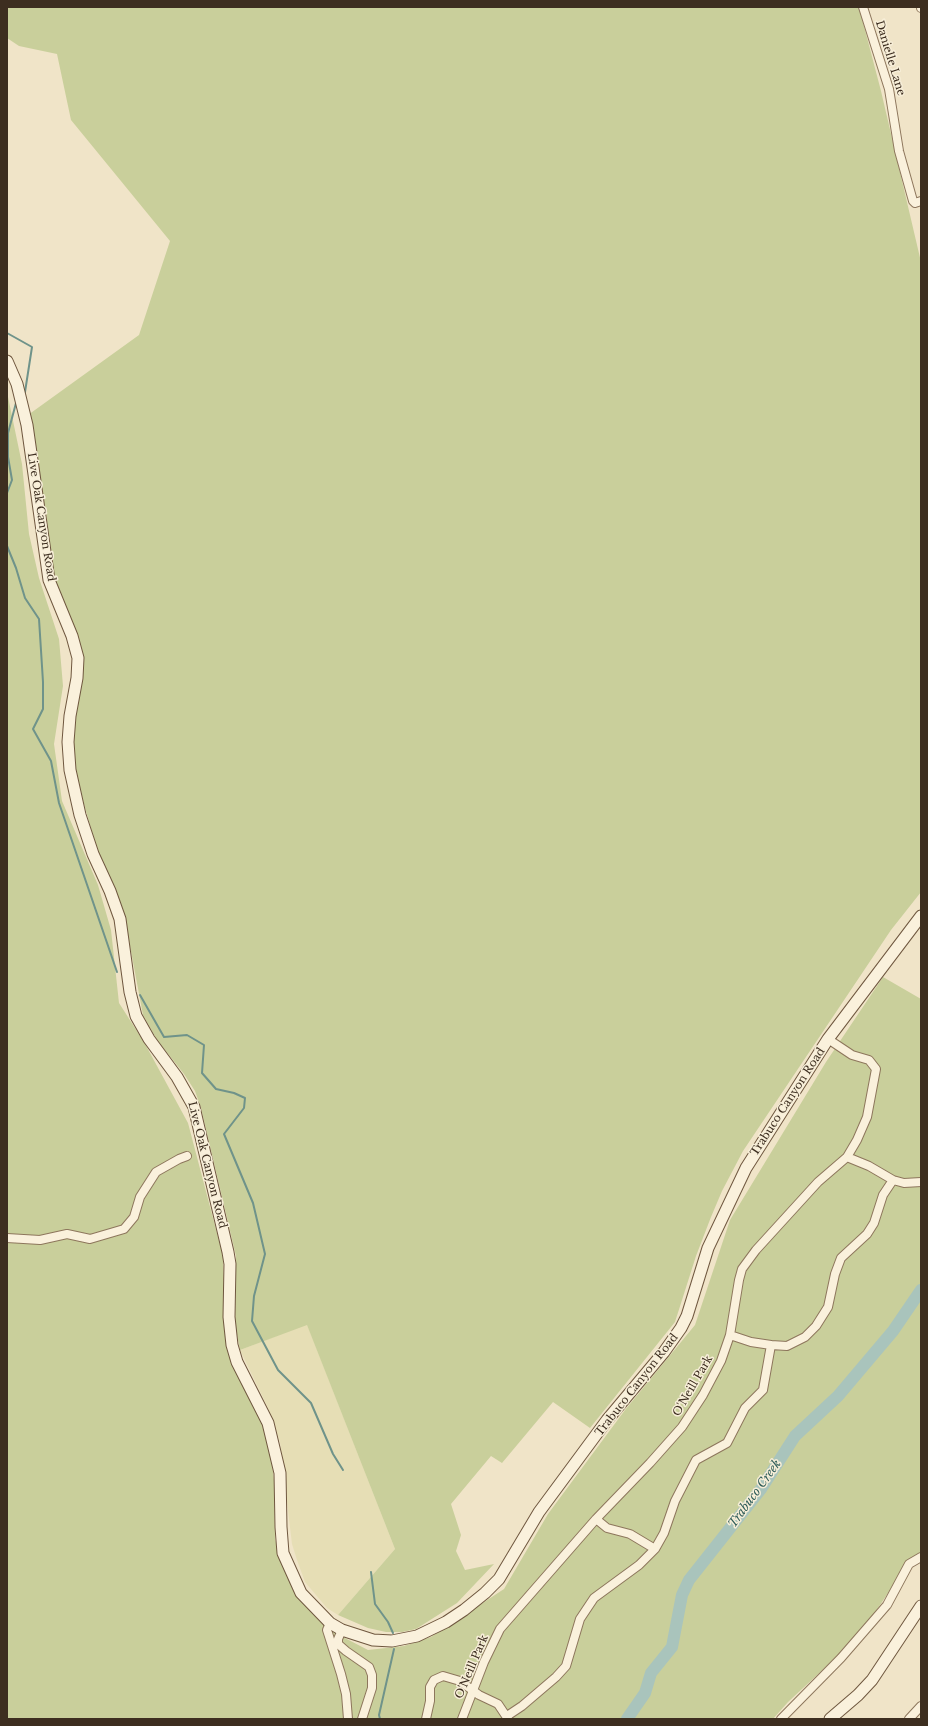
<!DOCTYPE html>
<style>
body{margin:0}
#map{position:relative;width:928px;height:1726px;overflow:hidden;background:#f0e4c8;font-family:"Libre Baskerville",serif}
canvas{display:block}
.frame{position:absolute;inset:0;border:8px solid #3d2e20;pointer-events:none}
</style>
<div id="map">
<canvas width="928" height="1726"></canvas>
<div class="frame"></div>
</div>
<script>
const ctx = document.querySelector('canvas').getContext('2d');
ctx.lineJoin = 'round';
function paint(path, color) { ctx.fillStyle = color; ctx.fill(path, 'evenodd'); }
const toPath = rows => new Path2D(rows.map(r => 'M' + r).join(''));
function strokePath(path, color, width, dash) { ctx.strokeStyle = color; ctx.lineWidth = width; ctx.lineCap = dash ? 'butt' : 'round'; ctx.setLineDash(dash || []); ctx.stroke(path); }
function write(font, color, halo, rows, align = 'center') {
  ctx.font = font + ' "Libre Baskerville",serif'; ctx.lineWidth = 3; ctx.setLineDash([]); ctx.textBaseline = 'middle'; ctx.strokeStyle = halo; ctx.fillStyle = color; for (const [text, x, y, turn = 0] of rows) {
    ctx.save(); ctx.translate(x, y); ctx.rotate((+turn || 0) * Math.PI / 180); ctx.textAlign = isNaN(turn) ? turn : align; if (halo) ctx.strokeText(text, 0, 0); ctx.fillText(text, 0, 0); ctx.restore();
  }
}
const farmland = toPath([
 [307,1324,395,1549,338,1615,327,1608,305,1582,297,1560,292,1544,280,1442,268,1408,240,1350]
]);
const green = toPath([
 [7,7,859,7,881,91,921,262,921,892,891,930,743,1151,722,1191,711,1217,696,1256,675,1322,590,1428,553,1402,502,1463,491,1456,451,1504,461,1535,456,1551,465,1570,494,1564,457,1603,416,1629,402,1632,386,1632,368,1628,338,1615,395,1549,307,1325,240,1350,235,1324,236,1256,201,1108,195,1091,184,1074,157,1040,143,1015,123,909,96,846,84,804,75,768,73,748,76,707,81,678,53,570,46,513,28,415,139,335,170,241,71,120,57,54,19,46,7,38],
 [7,392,22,464,29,534,39,578,59,639,63,686,54,744,62,801,98,885,111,930,119,1003,144,1042,188,1123,223,1256,225,1328,264,1420,271,1455,274,1480,275,1539,281,1561,300,1599,316,1617,339,1635,368,1650,404,1646,431,1637,504,1589,548,1514,625,1410,695,1325,730,1220,826,1062,883,977,921,999,921,1554,902,1572,874,1614,844,1650,788,1702,773,1719,7,1719]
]);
const stream = toPath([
 [7,333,32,347,25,392],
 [7,493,12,480,8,457,8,433,16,403],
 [7,546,16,568,25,598,39,619,43,682,43,709,33,729,51,761,59,803,117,972],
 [140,995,164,1037,187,1035,204,1045,202,1073,216,1089,234,1093,245,1098,244,1108,224,1134,253,1203,265,1254,254,1296,252,1321,278,1370,311,1403,333,1454,343,1470],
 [371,1572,375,1604,388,1622,393,1633],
 [380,1719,379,1715,394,1649]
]);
const river = toPath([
 [627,1719,645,1693,651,1673,672,1647,682,1595,689,1580,761,1489,795,1436,838,1396,893,1331,921,1290]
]);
const street = toPath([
 [863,7,889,89,899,151,913,201,915,203,921,201],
 [921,7,921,8],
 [847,1157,869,1166,893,1180],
 [7,1238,40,1240,67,1234,90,1239,124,1229,134,1217,140,1197,156,1172,179,1159,187,1156],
 [730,1335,751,1342,771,1345,787,1346,805,1337,816,1326,828,1307,835,1274,841,1258,867,1234,874,1223,883,1195,893,1180,904,1183,921,1182],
 [596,1519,607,1528,630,1534,655,1549],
 [330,1623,327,1630,341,1674,346,1694,348,1719],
 [342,1630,338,1639,338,1644,346,1651,369,1667,372,1675,372,1688,362,1719],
 [507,1716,522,1706,556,1677,566,1666,580,1619,594,1598,639,1565,655,1549,664,1533,675,1501,696,1460,727,1443,745,1408,763,1390,771,1345],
 [426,1719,430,1701,430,1687,434,1680,443,1676,460,1681,479,1695,498,1704,508,1719],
 [462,1719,484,1662,500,1629,596,1519,650,1463,682,1427,703,1395,721,1361,730,1335,739,1280,742,1269,756,1250,818,1182,847,1157,857,1140,867,1117,876,1069,869,1060,852,1055,828,1039],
 [781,1719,841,1658,887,1605,909,1564,921,1557],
 [909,1719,921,1706]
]);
const secondary = toPath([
 [7,361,17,384,27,425,49,580,72,636,78,658,77,678,70,716,68,742,70,770,80,815,93,854,110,891,120,919,130,992,136,1016,149,1039,177,1077,194,1107,228,1252,230,1264,229,1317,232,1345,237,1362,268,1423,280,1473,281,1527,283,1553,301,1593,330,1623,342,1630,373,1640,392,1641,417,1636,446,1622,464,1610,485,1593,499,1579,539,1512,607,1420,664,1352,681,1328,687,1316,708,1248,746,1168,828,1039,921,916],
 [830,1719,858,1695,872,1680,921,1606]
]);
const streetNames = [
 ["Danielle Lane",890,58,73],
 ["Live Oak Canyon Road",41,517,81],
 ["Trabuco Canyon Road",788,1102,-57],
 ["Live Oak Canyon Road",207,1165,76],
 ["Trabuco Canyon Road",637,1385,-52],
 ["O'Neill Park",693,1386,-60],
 ["O'Neill Park",472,1667,-67]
];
const waterNames = [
 ["Trabuco Creek",755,1494,-54]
];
paint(farmland, '#e6deb5');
paint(green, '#c9cf9b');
strokePath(stream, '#6f938a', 2);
strokePath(river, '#a9c4bc', 12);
strokePath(street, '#8d765c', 10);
strokePath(secondary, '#6f573f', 13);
strokePath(street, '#faf1dc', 8);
strokePath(secondary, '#faf1dc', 11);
write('11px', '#3d2e20', '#f7eed8', streetNames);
write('italic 12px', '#2f5d5a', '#f7eed8', waterNames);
</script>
